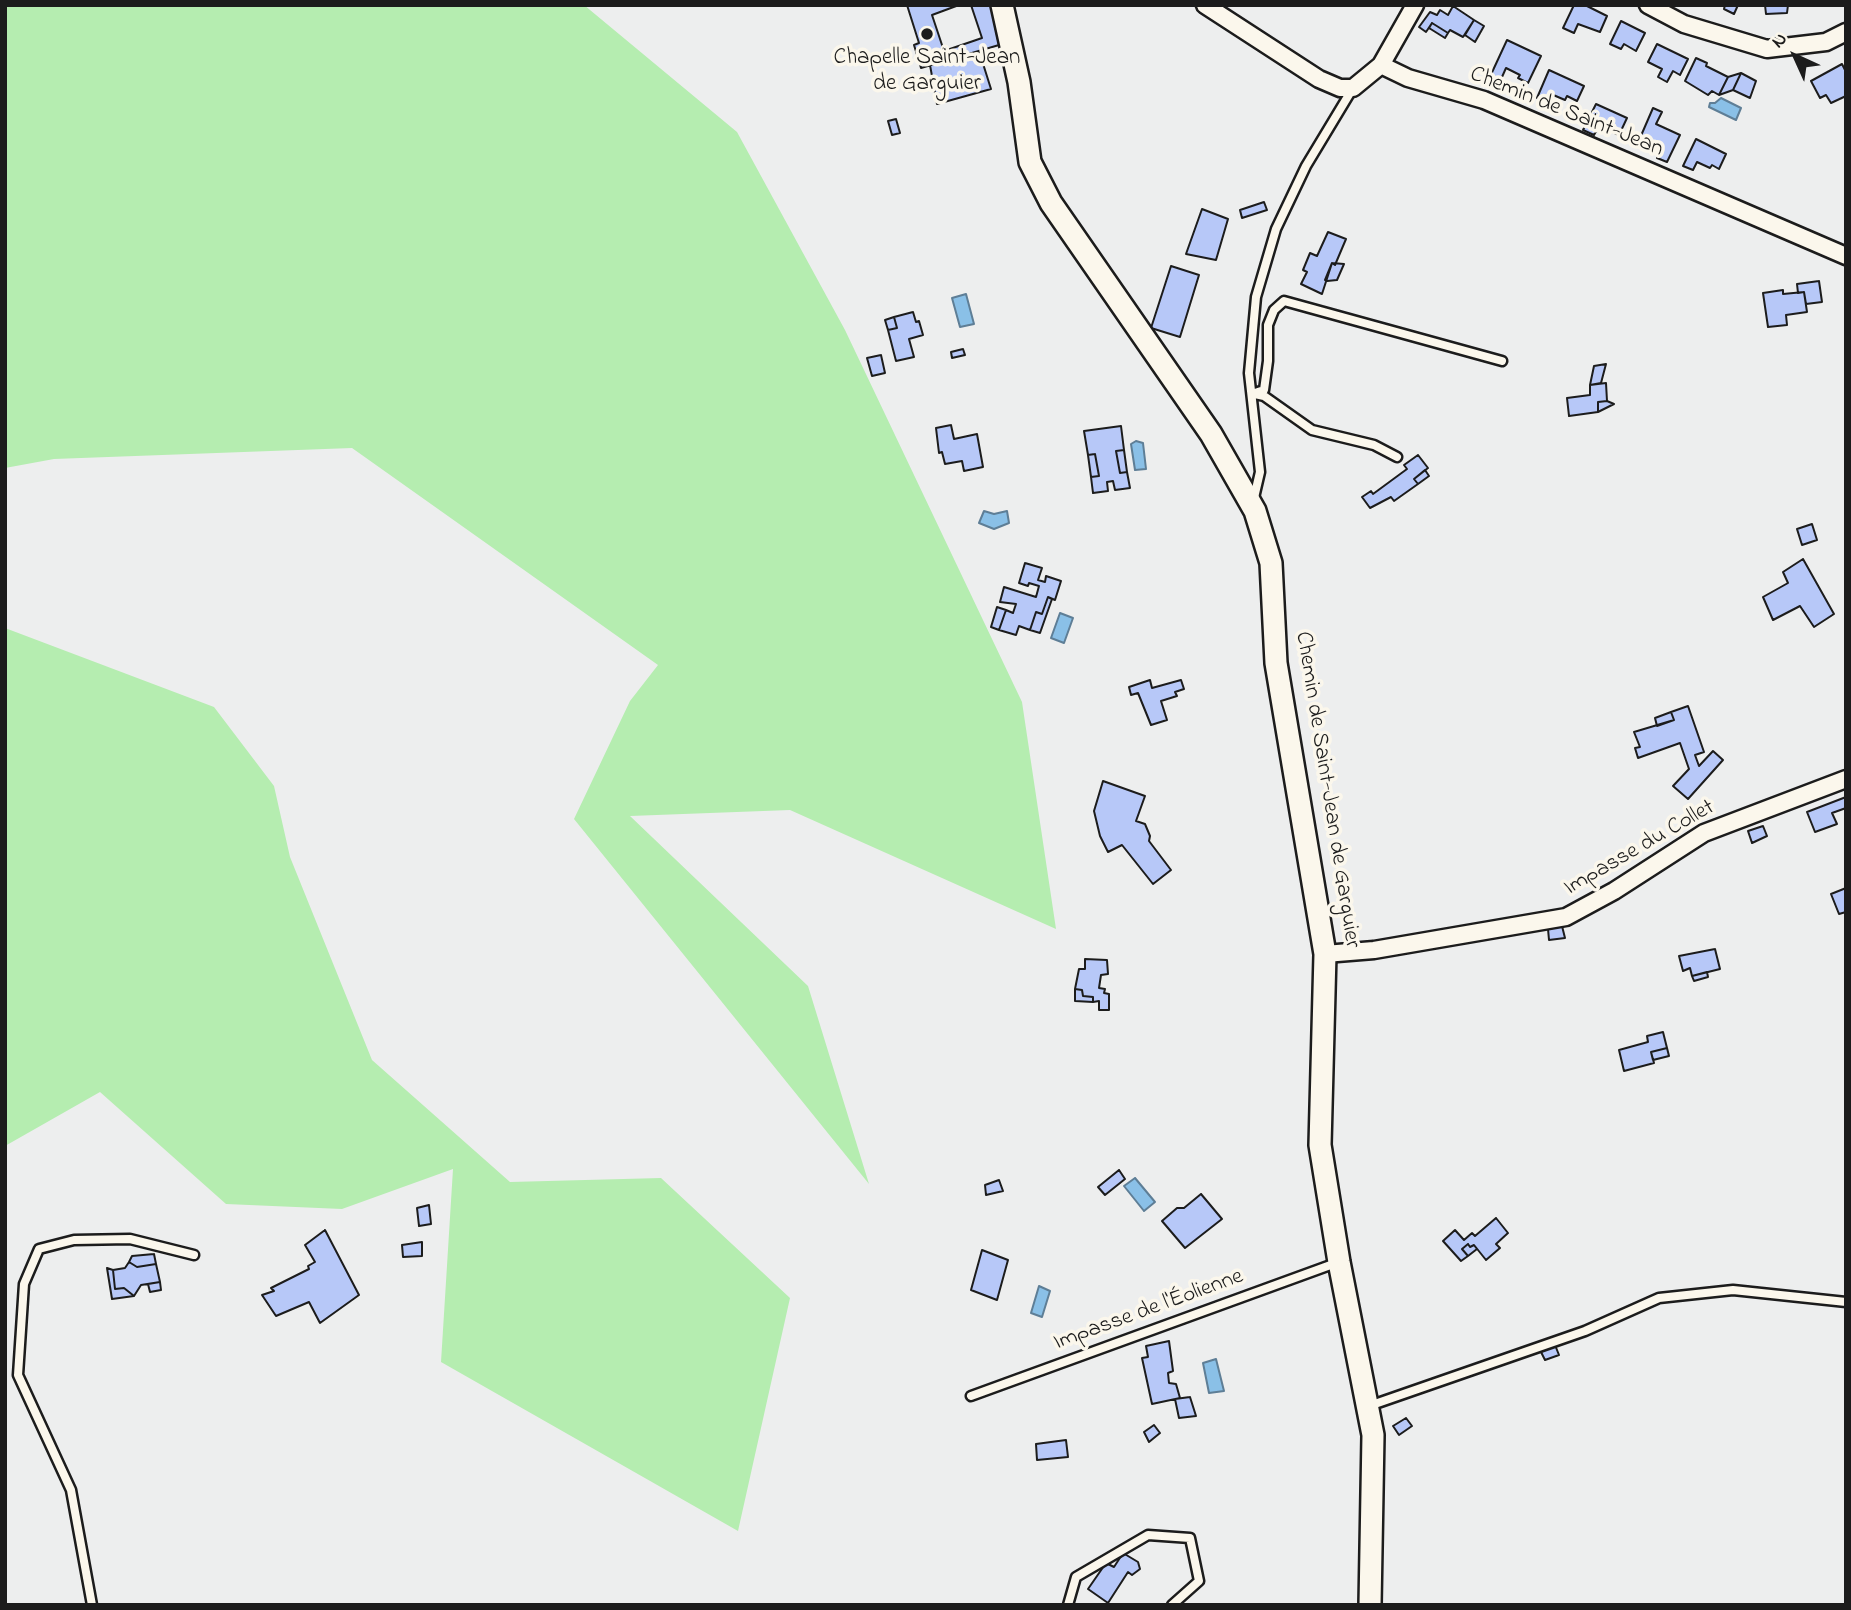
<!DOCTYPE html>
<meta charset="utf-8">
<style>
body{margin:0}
#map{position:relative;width:1851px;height:1610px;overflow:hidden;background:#edeeee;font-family:"Indie Flower",sans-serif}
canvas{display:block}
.frame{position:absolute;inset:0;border:7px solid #1c1c1c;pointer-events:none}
.north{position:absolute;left:1760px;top:21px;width:70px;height:70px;-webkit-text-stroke:5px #fbf7ec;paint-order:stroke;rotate:315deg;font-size:19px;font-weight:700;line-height:28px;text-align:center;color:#1c1c1c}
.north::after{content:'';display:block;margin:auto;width:24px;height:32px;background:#1c1c1c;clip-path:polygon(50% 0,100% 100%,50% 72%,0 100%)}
</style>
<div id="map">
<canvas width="1851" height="1610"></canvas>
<div class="frame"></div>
<div class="north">N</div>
</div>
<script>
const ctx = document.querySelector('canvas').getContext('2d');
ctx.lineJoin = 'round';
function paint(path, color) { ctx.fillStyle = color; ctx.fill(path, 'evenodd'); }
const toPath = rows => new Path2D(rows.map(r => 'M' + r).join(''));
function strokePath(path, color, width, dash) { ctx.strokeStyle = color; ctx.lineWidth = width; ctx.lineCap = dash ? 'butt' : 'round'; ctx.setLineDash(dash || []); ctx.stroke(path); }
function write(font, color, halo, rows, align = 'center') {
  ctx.font = font + ' "Indie Flower",sans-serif'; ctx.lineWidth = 7; ctx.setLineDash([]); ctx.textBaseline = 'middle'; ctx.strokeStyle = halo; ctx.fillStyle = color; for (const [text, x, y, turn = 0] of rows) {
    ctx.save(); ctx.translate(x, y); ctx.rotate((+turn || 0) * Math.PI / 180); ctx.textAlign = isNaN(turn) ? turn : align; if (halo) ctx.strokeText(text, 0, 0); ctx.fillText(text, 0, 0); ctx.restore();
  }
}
const green = toPath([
 [5,5,584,5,737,132,845,330,1022,702,1056,929,790,810,630,816,808,986,869,1184,574,819,630,701,658,665,352,448,54,459,5,468],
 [5,628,214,707,274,786,290,857,372,1060,510,1182,661,1178,790,1298,738,1531,441,1362,453,1169,342,1209,226,1204,100,1092,5,1146]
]);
const water = toPath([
 [1721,98,1741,108,1736,120,1709,107,1710,103,1715,103,1721,98],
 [966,294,974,324,960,327,952,298,966,294],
 [1136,441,1143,443,1146,469,1135,470,1131,444,1136,441],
 [984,511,994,514,1007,511,1009,523,994,529,979,523,984,511],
 [1060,613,1073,618,1064,643,1051,638,1060,613],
 [1135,1178,1155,1202,1144,1211,1124,1186,1135,1178],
 [1039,1286,1050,1291,1042,1317,1031,1313,1039,1286],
 [1216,1359,1224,1391,1209,1393,1203,1363,1216,1359]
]);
const building = toPath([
 [907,5,959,5,932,15,944,51,982,38,971,5,991,5,999,45,921,68,914,45,919,43,907,5],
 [1574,5,1585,5,1607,16,1600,32,1578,24,1574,33,1563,28,1574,5],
 [1725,5,1738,5,1734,14,1724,9,1725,5],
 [1765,5,1788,5,1787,13,1766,14,1765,5],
 [1453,6,1474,20,1463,37,1450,30,1448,33,1432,23,1426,32,1419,27,1430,12,1437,15,1440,10,1448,15,1453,6],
 [1474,20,1484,26,1475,42,1465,35,1474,20],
 [1621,21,1645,33,1636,51,1624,44,1621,49,1610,44,1621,21],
 [1432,23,1448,33,1445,38,1429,28,1432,23],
 [1507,40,1541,56,1528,83,1518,78,1520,75,1506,68,1498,86,1488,81,1507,40],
 [1657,44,1688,59,1680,75,1673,71,1667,82,1658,77,1662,69,1648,62,1657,44],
 [979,51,991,89,937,104,930,65,979,51],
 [1696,58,1707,63,1706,66,1728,77,1719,95,1712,91,1708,95,1685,81,1696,58],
 [1842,64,1846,72,1846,96,1831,103,1826,95,1820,98,1811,81,1842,64],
 [1549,70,1584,86,1577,101,1567,96,1565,100,1551,94,1547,103,1537,98,1549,70],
 [1741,73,1756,81,1750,98,1733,90,1741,73],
 [1741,73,1733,90,1719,95,1728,77,1741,73],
 [1596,104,1627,118,1619,135,1599,126,1594,135,1583,130,1596,104],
 [1653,108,1662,112,1656,124,1680,135,1667,162,1657,158,1662,148,1640,138,1653,108],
 [896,119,900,133,892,135,888,121,896,119],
 [1696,139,1726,154,1719,169,1712,165,1710,168,1697,162,1693,170,1683,166,1696,139],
 [1264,202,1267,210,1242,218,1240,210,1264,202],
 [1202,209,1228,219,1216,260,1186,254,1202,209],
 [1328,232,1346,239,1335,265,1332,263,1322,294,1301,284,1307,272,1303,270,1310,253,1317,256,1328,232],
 [1332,263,1344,264,1337,280,1327,281,1325,280,1332,263],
 [1171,266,1199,275,1180,337,1151,328,1171,266],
 [1819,281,1822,302,1806,304,1804,292,1798,293,1797,284,1819,281],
 [1783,290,1783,294,1804,292,1807,312,1786,315,1787,325,1768,327,1763,293,1783,290],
 [913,312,916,322,919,321,923,335,909,339,914,357,896,361,888,330,897,328,894,317,913,312],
 [894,317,897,328,888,330,885,320,894,317],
 [963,349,965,355,952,358,951,352,963,349],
 [881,355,885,373,872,376,867,358,881,355],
 [1606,364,1601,383,1590,385,1594,366,1606,364],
 [1606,383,1607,401,1598,402,1598,412,1569,416,1567,398,1590,395,1590,385,1606,383],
 [1607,401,1614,404,1598,412,1598,402,1607,401],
 [951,425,954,439,977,434,983,467,964,471,962,461,945,464,942,452,939,453,936,428,951,425],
 [1121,426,1124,450,1116,451,1120,473,1127,472,1130,488,1115,490,1113,481,1107,482,1108,491,1093,493,1091,477,1099,476,1095,454,1088,455,1084,431,1121,426],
 [1124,450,1127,472,1120,473,1116,451,1124,450],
 [1095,454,1099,476,1091,477,1088,455,1095,454],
 [1418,455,1428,468,1414,479,1418,484,1394,501,1391,497,1370,508,1362,497,1371,491,1373,494,1407,469,1404,465,1418,455],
 [1425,470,1429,476,1418,484,1414,479,1425,470],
 [1812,524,1817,540,1802,545,1797,529,1812,524],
 [1803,559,1834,614,1814,627,1800,606,1773,620,1763,597,1788,583,1783,572,1803,559],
 [1025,563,1042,568,1038,580,1045,582,1046,576,1061,581,1055,600,1048,597,1042,614,1036,612,1030,630,1019,626,1016,635,999,630,1006,610,1013,613,1016,604,1000,602,1004,587,1036,597,1039,586,1029,583,1028,586,1019,583,1025,563],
 [1048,597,1052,599,1040,633,1030,630,1036,612,1042,614,1048,597],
 [997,607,1006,610,999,630,991,627,997,607],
 [1150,680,1152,688,1181,680,1184,689,1175,692,1177,696,1161,701,1167,720,1151,725,1138,693,1131,695,1129,687,1150,680],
 [1688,706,1704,752,1695,755,1699,766,1713,751,1723,760,1688,799,1673,786,1689,769,1680,743,1638,758,1635,748,1640,747,1634,732,1674,720,1671,712,1688,706],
 [1671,712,1674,720,1657,726,1655,718,1671,712],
 [1103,781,1145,796,1136,821,1145,824,1150,836,1149,841,1171,870,1153,884,1122,845,1108,852,1100,836,1094,811,1103,781],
 [1846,797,1846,808,1832,813,1837,824,1815,832,1807,812,1846,797],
 [1763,826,1767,836,1752,843,1748,831,1763,826],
 [1846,888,1846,912,1839,914,1831,894,1846,888],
 [1562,926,1565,938,1549,940,1548,929,1562,926],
 [1715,949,1720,969,1692,976,1690,968,1683,971,1679,956,1715,949],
 [1085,959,1107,960,1108,974,1101,975,1099,988,1105,989,1104,993,1109,994,1109,1010,1099,1010,1099,1001,1093,1002,1093,997,1083,996,1082,990,1075,989,1079,969,1085,969,1085,959],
 [1707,972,1708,977,1694,981,1692,976,1707,972],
 [1075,989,1082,990,1083,996,1093,997,1093,1002,1075,1001,1075,989],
 [1663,1032,1667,1048,1651,1052,1654,1063,1624,1071,1619,1050,1648,1042,1647,1036,1663,1032],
 [1667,1048,1669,1056,1653,1060,1651,1052,1667,1048],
 [1119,1170,1125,1179,1105,1195,1098,1187,1119,1170],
 [999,1180,1003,1191,986,1195,985,1185,999,1180],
 [1201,1194,1222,1219,1185,1248,1162,1221,1177,1208,1184,1208,1201,1194],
 [429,1205,431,1224,419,1226,417,1208,429,1205],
 [1496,1218,1508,1233,1496,1244,1500,1248,1486,1260,1474,1245,1470,1247,1468,1244,1462,1249,1468,1256,1461,1261,1443,1241,1455,1230,1464,1240,1472,1233,1475,1236,1496,1218],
 [325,1230,359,1295,320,1323,309,1302,276,1316,262,1295,274,1291,271,1288,309,1269,308,1266,315,1262,305,1245,325,1230],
 [422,1242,422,1256,403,1257,402,1245,422,1242],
 [1468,1244,1470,1247,1474,1245,1477,1249,1468,1256,1462,1249,1468,1244],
 [982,1250,1008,1260,997,1300,971,1290,982,1250],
 [154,1254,156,1264,137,1267,129,1262,132,1256,154,1254],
 [129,1262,137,1267,156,1264,160,1282,141,1285,134,1296,124,1288,115,1289,113,1270,125,1268,129,1262],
 [107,1268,113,1270,115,1289,124,1288,134,1296,112,1299,107,1268],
 [160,1282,161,1290,150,1292,148,1284,160,1282],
 [1169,1341,1173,1371,1168,1373,1169,1383,1176,1384,1180,1398,1152,1404,1142,1358,1148,1357,1146,1346,1169,1341],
 [1555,1345,1559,1355,1545,1360,1541,1352,1555,1345],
 [1190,1397,1196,1416,1179,1418,1175,1399,1190,1397],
 [1406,1418,1412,1426,1399,1435,1393,1426,1406,1418],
 [1154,1425,1160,1433,1149,1442,1144,1432,1154,1425],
 [1066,1440,1068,1457,1037,1460,1036,1444,1066,1440],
 [1123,1553,1138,1562,1140,1569,1132,1575,1128,1572,1108,1603,1088,1589,1106,1563,1114,1567,1123,1553]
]);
const lane = toPath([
 [1252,394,1264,390,1268,361,1268,325,1274,310,1284,301,1502,361],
 [1255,394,1264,396,1312,430,1374,445,1397,457],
 [1253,502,1260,472,1249,373,1256,297,1276,229,1306,166,1353,88],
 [971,1396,1336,1263],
 [1369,1406,1585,1331,1659,1298,1733,1290,1846,1302],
 [92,1605,71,1490,18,1375,24,1284,39,1249,74,1240,130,1239,194,1255],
 [1068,1605,1076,1577,1148,1535,1190,1538,1199,1581,1172,1605]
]);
const street = toPath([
 [1205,5,1319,79,1340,88,1353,88,1381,65,1408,78,1484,100,1846,256],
 [1648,5,1684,24,1767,49,1826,42,1846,32],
 [1381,65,1415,5],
 [1325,954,1374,950,1566,917,1614,891,1704,833,1846,779]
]);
const secondary = toPath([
 [1002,5,1019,82,1030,162,1051,203,1211,434,1255,511,1271,563,1276,663,1325,954,1320,1145,1339,1262,1373,1435,1370,1605]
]);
const markers = [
 [927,34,7,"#1c1c1c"]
];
const poiNames = [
 ["Chapelle Saint-Jean",927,59],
 ["de Garguier",927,85]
];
const streetNames = [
 ["Chemin de Saint-Jean",1566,113,22],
 ["Chemin de Saint-Jean de Garguier",1326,790,81],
 ["Impasse du Collet",1640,849,-30],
 ["Impasse de l'Éolienne",1149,1311,-20]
];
paint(green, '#b5edb0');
paint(water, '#8ac0e7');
strokePath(water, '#5e7e96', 2);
paint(building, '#b7c8f8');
strokePath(building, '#1c1c1c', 2);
strokePath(lane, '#1c1c1c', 13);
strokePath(street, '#1c1c1c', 21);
strokePath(secondary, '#1c1c1c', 26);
strokePath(lane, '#fbf7ec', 8);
strokePath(street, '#fbf7ec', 16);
strokePath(secondary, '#fbf7ec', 21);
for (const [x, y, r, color] of markers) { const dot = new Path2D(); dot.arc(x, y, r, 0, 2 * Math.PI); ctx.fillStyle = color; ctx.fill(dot); strokePath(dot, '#fbf7ec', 2.5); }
write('23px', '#1c1c1c', '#fbf7ec', poiNames);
write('23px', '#1c1c1c', '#fbf7ec', streetNames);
</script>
